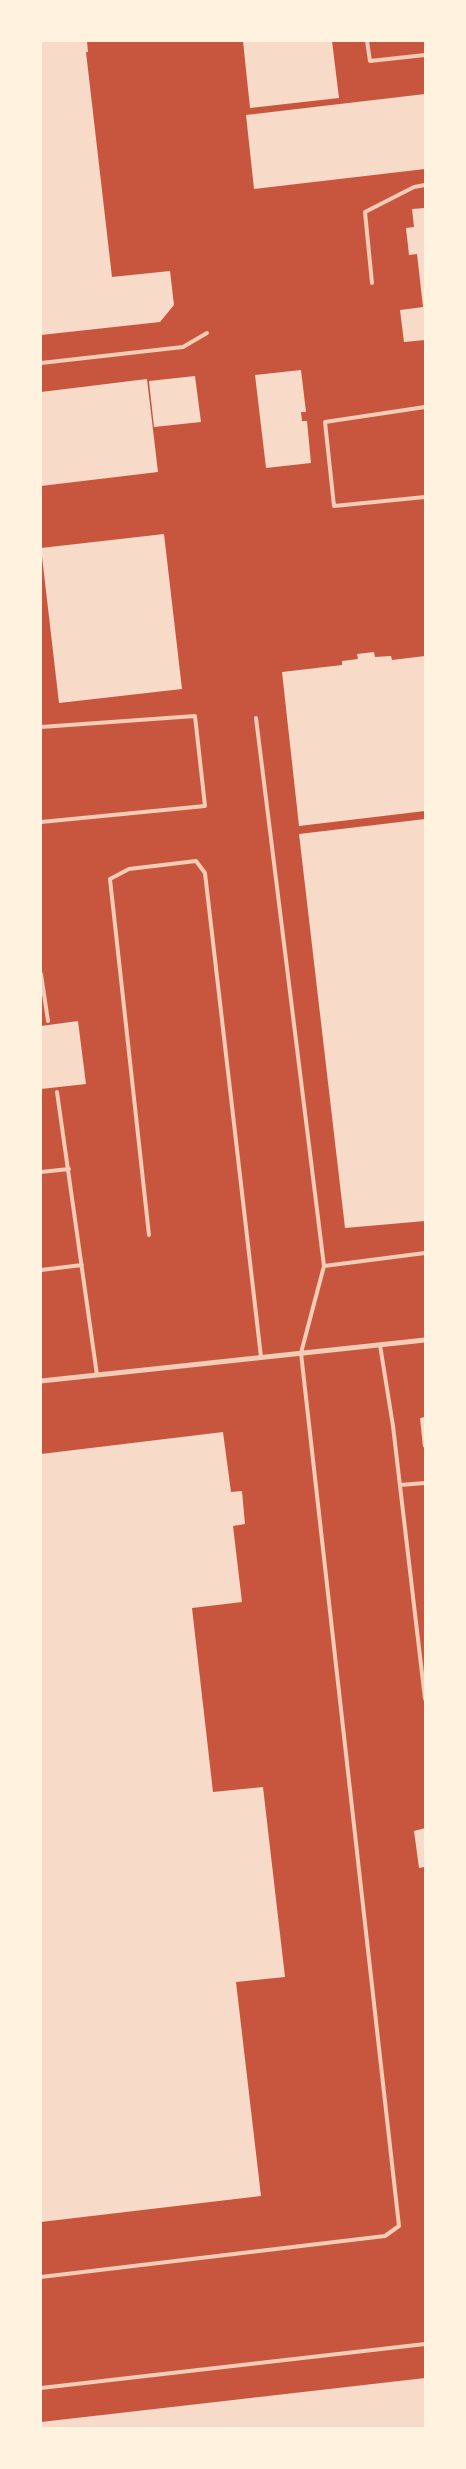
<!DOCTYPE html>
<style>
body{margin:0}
#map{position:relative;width:466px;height:2469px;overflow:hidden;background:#c8553d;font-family:"Varela Round",sans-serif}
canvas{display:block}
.frame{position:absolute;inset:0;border:42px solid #fff3e0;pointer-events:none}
</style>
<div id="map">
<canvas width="466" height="2469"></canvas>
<div class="frame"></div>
</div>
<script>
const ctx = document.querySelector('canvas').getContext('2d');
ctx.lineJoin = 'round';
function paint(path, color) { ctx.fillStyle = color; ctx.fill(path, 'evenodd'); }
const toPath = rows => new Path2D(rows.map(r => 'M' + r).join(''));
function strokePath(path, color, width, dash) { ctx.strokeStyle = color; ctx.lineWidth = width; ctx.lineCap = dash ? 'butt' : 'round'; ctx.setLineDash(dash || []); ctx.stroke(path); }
const building = toPath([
 [41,41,87,41,88,52,86,52,112,277,170,271,174,305,160,322,41,335],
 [243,41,332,41,339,98,250,108],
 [425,94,425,169,254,189,246,115],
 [425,208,425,340,404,342,400,310,423,307,417,254,409,255,406,228,414,227,412,209],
 [301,370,306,412,301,412,302,421,307,421,311,463,266,468,255,375],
 [195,376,201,422,154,427,149,381],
 [147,379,158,472,41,486,41,392],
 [164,534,182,689,59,703,41,548],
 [374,652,375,657,391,656,392,660,425,656,425,811,299,826,282,672,342,665,342,661,358,659,357,654],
 [425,819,425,1221,345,1228,299,834],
 [78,1021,86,1084,41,1089,41,1026],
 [425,1417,425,1447,423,1447,420,1418],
 [223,1432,231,1492,242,1491,245,1524,233,1526,242,1602,192,1608,213,1792,263,1787,285,1977,236,1982,261,2196,41,2222,41,1454],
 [425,1828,425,1867,419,1868,414,1831],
 [425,2378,425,2428,41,2428,41,2422]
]);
const service = toPath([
 [367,41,370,61,425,55],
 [372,283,365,212,414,187,425,185],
 [41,363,183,347,207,333],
 [425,407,325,422,334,506,425,497],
 [256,718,324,1266],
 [41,727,195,716,205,806,41,822],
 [41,974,48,1021],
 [57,1092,97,1375],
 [41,1172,69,1169],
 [149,1235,110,879,129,869,196,861,205,873,261,1357],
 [41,1270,82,1265],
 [380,1345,393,1426,425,1699],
 [400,1485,425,1483],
 [41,2277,385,2236,399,2226,301,1353,324,1266,425,1253],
 [41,2388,425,2344]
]);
const minor = toPath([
 [41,1381,425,1340]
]);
paint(building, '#f7dbc8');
strokePath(service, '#f1ccb7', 4);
strokePath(minor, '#f1ccb7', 5);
</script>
